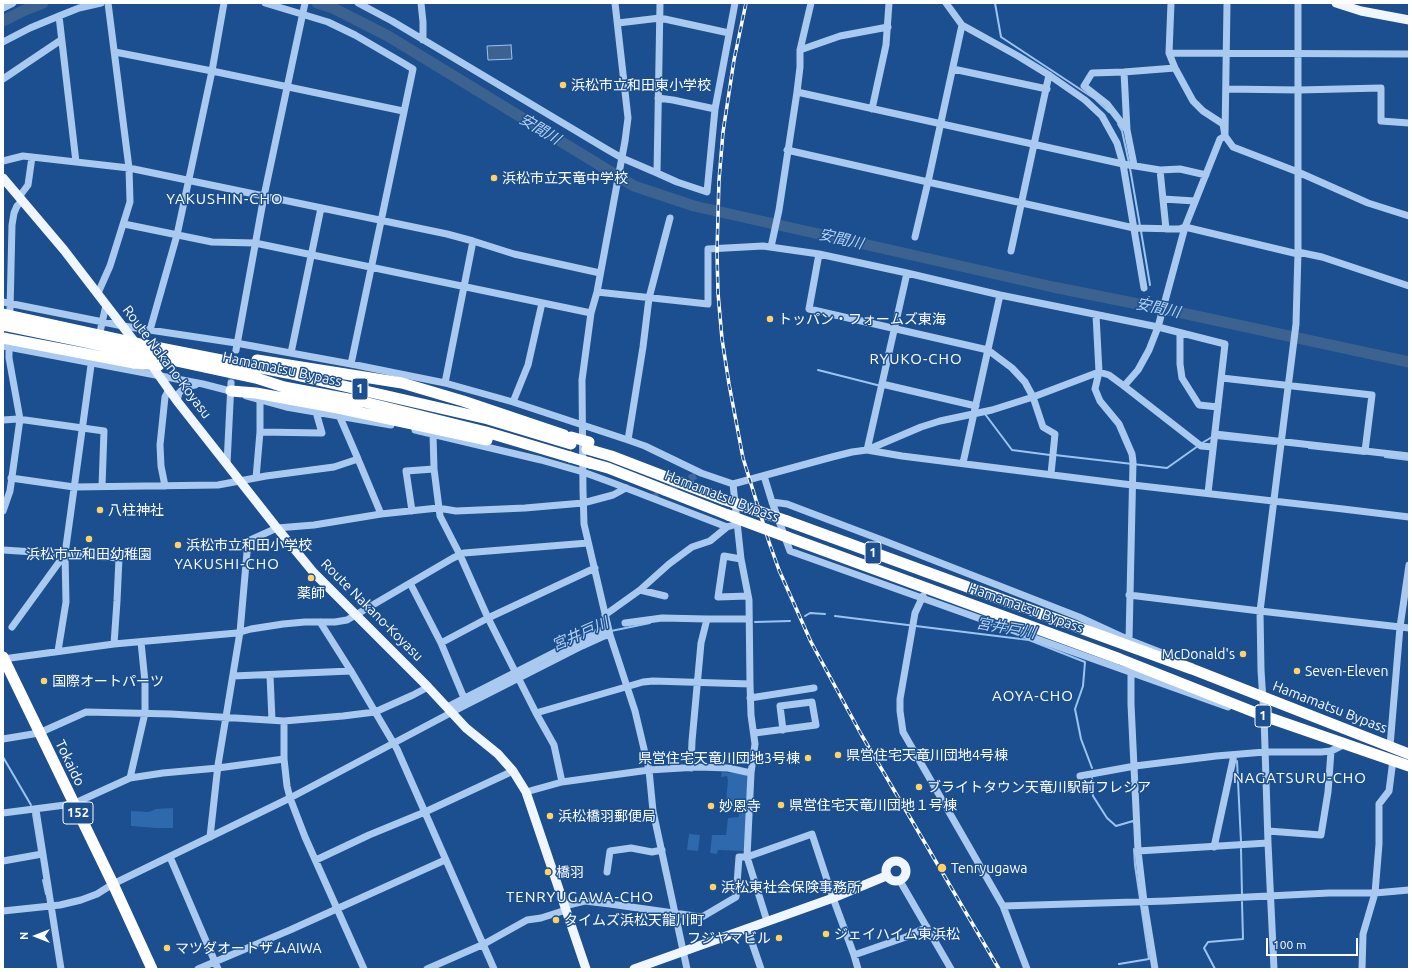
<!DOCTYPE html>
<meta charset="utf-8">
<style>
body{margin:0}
#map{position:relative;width:1412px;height:972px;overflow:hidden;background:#1b4f8f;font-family:Ubuntu,sans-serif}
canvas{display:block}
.frame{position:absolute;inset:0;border:4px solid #fff;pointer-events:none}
.north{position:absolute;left:16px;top:916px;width:40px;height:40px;-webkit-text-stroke:3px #1b4f8f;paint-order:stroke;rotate:270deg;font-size:11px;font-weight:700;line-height:16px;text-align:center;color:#fff}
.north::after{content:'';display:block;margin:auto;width:14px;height:18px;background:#fff;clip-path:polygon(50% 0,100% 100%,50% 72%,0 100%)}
.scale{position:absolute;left:1266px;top:938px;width:92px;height:18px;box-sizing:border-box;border:2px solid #fff;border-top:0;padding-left:5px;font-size:12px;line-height:14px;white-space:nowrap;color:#fff;-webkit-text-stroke:3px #1b4f8f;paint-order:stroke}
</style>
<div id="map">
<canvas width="1412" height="972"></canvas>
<div class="frame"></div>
<div class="north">N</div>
<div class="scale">100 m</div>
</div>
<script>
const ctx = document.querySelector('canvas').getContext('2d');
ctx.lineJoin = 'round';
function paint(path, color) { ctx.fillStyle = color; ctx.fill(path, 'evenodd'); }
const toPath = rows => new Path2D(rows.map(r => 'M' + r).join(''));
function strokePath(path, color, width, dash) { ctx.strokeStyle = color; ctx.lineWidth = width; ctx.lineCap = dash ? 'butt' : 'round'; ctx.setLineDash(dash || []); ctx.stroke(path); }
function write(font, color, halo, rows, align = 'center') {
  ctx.font = font + ' Ubuntu,"Noto Sans JP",sans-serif'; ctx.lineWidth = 3; ctx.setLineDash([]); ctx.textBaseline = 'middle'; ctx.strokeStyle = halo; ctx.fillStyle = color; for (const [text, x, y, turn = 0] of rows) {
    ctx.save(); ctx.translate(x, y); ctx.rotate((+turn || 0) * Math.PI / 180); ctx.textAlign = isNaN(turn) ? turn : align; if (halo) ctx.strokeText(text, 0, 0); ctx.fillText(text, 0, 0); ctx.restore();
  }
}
const green = toPath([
 [722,772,745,774,749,778,745,851,718,850,717,854,710,853,712,835,726,835,728,818,739,817,739,807,728,807,726,802,728,780,727,776,721,777],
 [173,808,173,828,156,828,131,826,131,811,149,812,156,809],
 [689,834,700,835,698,851,687,850]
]);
const water = toPath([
 [511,45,512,59,488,60,487,46,511,45]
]);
const stream = toPath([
 [995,3,1001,37,1095,99,1109,112],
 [1118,124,1122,131,1129,163],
 [1130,168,1140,226],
 [1141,231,1150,285],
 [1148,306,1149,297],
 [818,370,881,386],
 [985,414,1012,450,1050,455],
 [1216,438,1275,444],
 [1202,443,1212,437],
 [1309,448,1365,454],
 [1055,455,1167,468,1198,446],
 [1385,457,1409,460],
 [805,616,810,613,825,614],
 [835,616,1029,640,1085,662,1083,686,1075,709,1081,739,1092,768],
 [755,622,790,621],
 [611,631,650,623],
 [3,757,31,805],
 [1237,761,1241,842],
 [1092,778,1093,796,1107,818,1116,826,1133,821,1134,823],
 [33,814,39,851],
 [1241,849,1242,895],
 [43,880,46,894],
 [1119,964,1149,959,1135,865,1134,849],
 [1215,969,1204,948,1208,942,1243,939,1242,902]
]);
const river = toPath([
 [317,3,333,8,388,36,634,186,694,206,899,252,1053,287,1173,311,1409,362],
 [3,21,25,10,43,3]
]);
const minorTunnel = toPath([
 [231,383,236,350],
 [652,498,701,473]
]);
const minor = toPath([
 [265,3,328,22,355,35,403,63,413,69,351,364],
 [358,3,392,21,608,150,622,158,657,173,660,3],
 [421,3,423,22,423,40],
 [615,3,628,118,625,141,597,292,591,313,582,380,583,491,584,524,610,635,635,711,649,770,653,811,687,969],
 [946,3,962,25,928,182,1134,228,1179,229,1185,227,1298,254],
 [1171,3,1169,53,1175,68,1193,101,1203,111,1223,124,1225,136,1233,147,1298,172,1368,203,1409,216],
 [3,8,13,3],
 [59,16,76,162],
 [618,23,660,18,729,33],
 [962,25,1018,56,1049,75,1085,100,1102,116,1117,143,1123,164,1144,288],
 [3,42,30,28,59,16,79,8,101,3],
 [800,50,840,36,888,27],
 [115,52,212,71,403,111],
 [1169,53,1409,54],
 [953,69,1047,89],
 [1124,72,1127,130],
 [3,79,61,40],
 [1226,89,1299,90,1381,88,1381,121,1409,123],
 [797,92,800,67,800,50,811,3],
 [658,98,673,100,715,109],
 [872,109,886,45,889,3],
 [787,150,928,182,915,237],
 [3,161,23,156,129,168,447,234,473,241,514,254,600,273],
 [1134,165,1127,130,1107,104,1084,86,1092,73,1124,72,1175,68],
 [1160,170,1166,229],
 [657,173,677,182,707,192,715,109,735,3],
 [19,197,28,185,32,157],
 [1163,199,1195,201],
 [124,224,212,242,255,243,591,313],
 [771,247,779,210,797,92,1123,164,1160,170,1180,169,1206,175],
 [1011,251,1049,75],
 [1298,252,1322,257,1409,286],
 [819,254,809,309,988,350,1012,368,1025,382,1033,397,1043,427,1055,434,1051,474],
 [597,292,708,304,708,249,763,246,819,254,907,273,1000,295,1158,327,1225,344,1208,493],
 [98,293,110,266,130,202,129,168,108,3],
 [3,302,123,326,236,343,351,364,445,383,513,402,628,440,645,446,701,473,733,484,832,457,852,452,867,450,902,456,1124,484,1343,509,1409,517],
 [10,310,12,225,14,213,17,206,22,201],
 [1096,315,1099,372,1095,389,1100,401,1119,424,1132,454,1133,462,1129,640],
 [150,330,177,235,212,71,224,3],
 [100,332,106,305],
 [1180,333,1180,364,1182,378,1199,405,1218,407],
 [3,346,203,384,234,392],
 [236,350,264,196,305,3],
 [291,353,321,208],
 [1222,378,1372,395,1365,451],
 [445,383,473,241],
 [882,384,976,406],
 [1124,386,1138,370,1149,350,1158,327,1185,227,1220,139,1225,136,1227,3],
 [246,396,286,407,391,425],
 [177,401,179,393,185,387,195,385],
 [513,402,528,365,542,303],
 [3,420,18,419,104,431,102,486],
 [415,430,541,460,583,472,613,483,727,527,737,524],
 [260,432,322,433,316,412],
 [433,434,434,469,440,516,460,555,488,618,536,713,554,745,562,782,526,792],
 [1215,434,1409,456],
 [628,440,643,347,649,298,670,218],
 [867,450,921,427,940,421,992,410,1033,397,1099,372,1109,375,1124,386,1201,446,1213,447],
 [867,450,907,273],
 [358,459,381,514],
 [963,463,1000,295],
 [227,464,231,383],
 [764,476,772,502,790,551,1228,707],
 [11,478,74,487,218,485,266,476,334,467,358,459,339,415],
 [256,478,260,432,260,400],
 [733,484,741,559,749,600,750,684,751,715,755,744,751,773,747,857,767,921],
 [165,486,161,466,160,445,165,397,169,389],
 [772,502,787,504,882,540,1079,617,1129,640,1170,656],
 [3,511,10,491,20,419,9,358,9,344],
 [412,511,406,471,434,469],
 [3,550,65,554,119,558,117,601,114,644],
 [741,559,724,556,718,597,748,596],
 [410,583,441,643,488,618,595,568],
 [640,590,665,596],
 [1129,595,1260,611,1409,628],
 [923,596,915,613,900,699,900,711,903,732,1003,906,1027,969],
 [605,615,640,590,669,564,692,547,710,541,727,527],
 [320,622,351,671,397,749,494,969],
 [625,623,662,618,707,619],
 [12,627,65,554],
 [441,643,464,698],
 [58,651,66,602,65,554,92,358],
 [3,659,114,644,237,633,251,629,283,624,305,622,335,622,347,620,453,558,464,553,588,543],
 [1131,673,1131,704,1138,851,1144,902,1155,969],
 [270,675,272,720],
 [233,676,351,671],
 [750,698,814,688],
 [447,707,561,649,585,637,608,628],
 [536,713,643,682,653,681,750,684],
 [755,733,816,725,812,702,780,706,783,730],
 [3,739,39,733,86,712,171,714,284,721,343,716,375,712,413,695,428,687],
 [1390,746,1400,627,1409,565],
 [284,759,287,786,290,798,305,837,364,969],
 [691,768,692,741,701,643,707,619,749,619],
 [1080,776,1135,766,1216,756,1265,752,1321,752,1331,751,1345,744],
 [130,778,163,773,218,768,284,759,284,721],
 [562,782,649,770,698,767,728,768,751,773],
 [36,810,61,969],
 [3,813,73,804,130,778,145,713,145,682,141,642],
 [1268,831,1321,835,1328,792,1331,751],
 [210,837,218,765,240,632,248,541,277,528,314,525,381,514,438,508,456,511,525,508,583,503,613,495,626,488],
 [1214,847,1234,755],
 [1138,851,1268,843],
 [170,857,218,969],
 [316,860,369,835,425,812,513,771],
 [3,861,42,854],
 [607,872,610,851,631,848,652,852,662,850],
 [900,881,951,969],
 [564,906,585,901,610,904,702,917,736,897,739,857,747,857,812,834,833,898,854,955,906,937,927,927],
 [1003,906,1167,901,1329,893,1375,893,1409,890],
 [3,911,60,905,81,900,97,894,113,884,290,798,458,709,582,646,604,636,610,635],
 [747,928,761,969],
 [854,955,858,969],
 [198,969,290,930,445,860],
 [427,969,484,944,527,920,541,918,566,910],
 [1274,969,1268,843,1264,716,1261,670,1260,611,1296,324,1298,252,1298,3],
 [1362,969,1363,934,1375,893,1379,844,1379,804,1389,791,1393,760]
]);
const major = toPath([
 [1336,3,1361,11,1409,20],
 [3,178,64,250,137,345],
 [148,360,177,401,277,528,314,573,428,687,466,728,498,754,513,771,526,792,586,969],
 '886 871a10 10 0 1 1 20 0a10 10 0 1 1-20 0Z',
 [634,969,833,898,886,876]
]);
const highway = toPath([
 [3,314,127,341],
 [3,325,129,351],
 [3,338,134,363],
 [145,345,287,373,488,419,571,444],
 [154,356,256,378,284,387,364,402,486,432,570,457],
 [257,360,402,383,463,401,564,435],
 [231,391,256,393,338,408,487,440],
 [587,449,611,456,723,499],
 [590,463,608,468,728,515],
 [787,521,1192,669,1409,754],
 [787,537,1120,659,1264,716,1409,766],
 [3,657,113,884,152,969]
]);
const rail = toPath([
 [746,3,734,60,723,132,719,180,717,252,718,293,722,339,729,384,743,458,769,542,779,570,811,642,861,734,999,969]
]);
const highwayBridge = toPath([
 [127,341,145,345],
 [129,351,154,356],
 [134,363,159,365],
 [571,437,589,442],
 [570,457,590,463],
 [723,499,787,521],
 [728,515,787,537]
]);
const markers = [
 [563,85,4,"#ffd166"],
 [494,178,4,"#ffd166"],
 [770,319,4,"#ffd166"],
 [100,510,4,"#ffd166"],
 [89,539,4,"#ffd166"],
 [178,545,4,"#ffd166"],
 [311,578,4,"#ffd166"],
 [1243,654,4,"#ffd166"],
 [1297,671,4,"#ffd166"],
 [44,681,4,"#ffd166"],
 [838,755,4,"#ffd166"],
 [808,758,4,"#ffd166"],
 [919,787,4,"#ffd166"],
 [781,805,4,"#ffd166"],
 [711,806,4,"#ffd166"],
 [550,816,4,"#ffd166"],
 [942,868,5,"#ffd166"],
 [548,872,4,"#ffd166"],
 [713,887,4,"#ffd166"],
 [556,920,4,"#ffd166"],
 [826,934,4,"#ffd166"],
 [779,938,4,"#ffd166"],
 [167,948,4,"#ffd166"]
];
const shields = [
 [360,389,16],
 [873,553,16],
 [1263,716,16],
 [78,813,30]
];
const shieldNames = [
 ["1",360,389],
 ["1",873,553],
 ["1",1263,716],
 ["152",78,813]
];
const poiNames = [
 ["浜松市立和田東小学校",571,85],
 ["浜松市立天竜中学校",502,178],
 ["トッパン・フォームズ東海",778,319],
 ["八柱神社",108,510],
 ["浜松市立和田小学校",186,545],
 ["浜松市立和田幼稚園",89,554,"center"],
 ["薬師",311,593,"center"],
 ["McDonald's",1235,654,"right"],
 ["Seven-Eleven",1305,671],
 ["国際オートパーツ",52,681],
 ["県営住宅天竜川団地4号棟",846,755],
 ["県営住宅天竜川団地3号棟",800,758,"right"],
 ["ブライトタウン天竜川駅前フレシア",927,787],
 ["県営住宅天竜川団地１号棟",789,805],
 ["妙恩寺",719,806],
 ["浜松橋羽郵便局",558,816],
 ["Tenryugawa",951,868],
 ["橋羽",556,872],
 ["浜松東社会保険事務所",721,887],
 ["タイムズ浜松天龍川町",564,920],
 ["ジェイハイム東浜松",834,934],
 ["フジヤマビル",771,938,"right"],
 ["マツダオートザムAIWA",175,948]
];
const streetNames = [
 ["Route Nakano-Koyasu",167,362,53],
 ["Hamamatsu Bypass",282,369,12],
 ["Hamamatsu Bypass",722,496,21],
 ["Hamamatsu Bypass",1026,608,20],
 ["Route Nakano-Koyasu",372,610,45],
 ["Hamamatsu Bypass",1330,707,21],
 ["Tokaido",70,763,64]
];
const waterNames = [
 ["安間川",540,129,31],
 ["安間川",841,239,13],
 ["安間川",1158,308,12],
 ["宮井戸川",1006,628,10],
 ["宮井戸川",580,634,-24]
];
const neighbourhoodNames = [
 ["YAKUSHIN-CHO",225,199],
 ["RYUKO-CHO",916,359],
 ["YAKUSHI-CHO",227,564],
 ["AOYA-CHO",1033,696],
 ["NAGATSURU-CHO",1300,778],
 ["TENRYUGAWA-CHO",580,897]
];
paint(green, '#2e69ad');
paint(water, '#3c6290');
strokePath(water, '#9cc4f0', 1);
strokePath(stream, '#9cc4f0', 2);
strokePath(river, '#3c6290', 11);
strokePath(minorTunnel, '#3d69a0', 7, [7, 3.5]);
strokePath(minor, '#a9c9ee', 7);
strokePath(major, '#f0f6ff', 9);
strokePath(highway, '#fff', 11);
strokePath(rail, '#fff', 3.5);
strokePath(rail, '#1b4f8f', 2, [6]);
strokePath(highwayBridge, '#fff', 11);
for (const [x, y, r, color] of markers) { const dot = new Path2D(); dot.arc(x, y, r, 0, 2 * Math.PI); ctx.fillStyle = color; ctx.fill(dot); strokePath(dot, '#1b4f8f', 1.5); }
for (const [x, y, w] of shields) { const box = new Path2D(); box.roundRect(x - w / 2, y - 11, w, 22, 3); ctx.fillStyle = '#1b4f8f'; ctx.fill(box); strokePath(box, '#fff', 1); }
write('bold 13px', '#fff', null, shieldNames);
write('14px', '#fff', '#1b4f8f', poiNames, 'left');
write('14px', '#fff', '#1b4f8f', streetNames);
write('italic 15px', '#b5d3f5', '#1b4f8f', waterNames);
ctx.letterSpacing = '1px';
write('15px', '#fff', '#1b4f8f', neighbourhoodNames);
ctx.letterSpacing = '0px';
</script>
